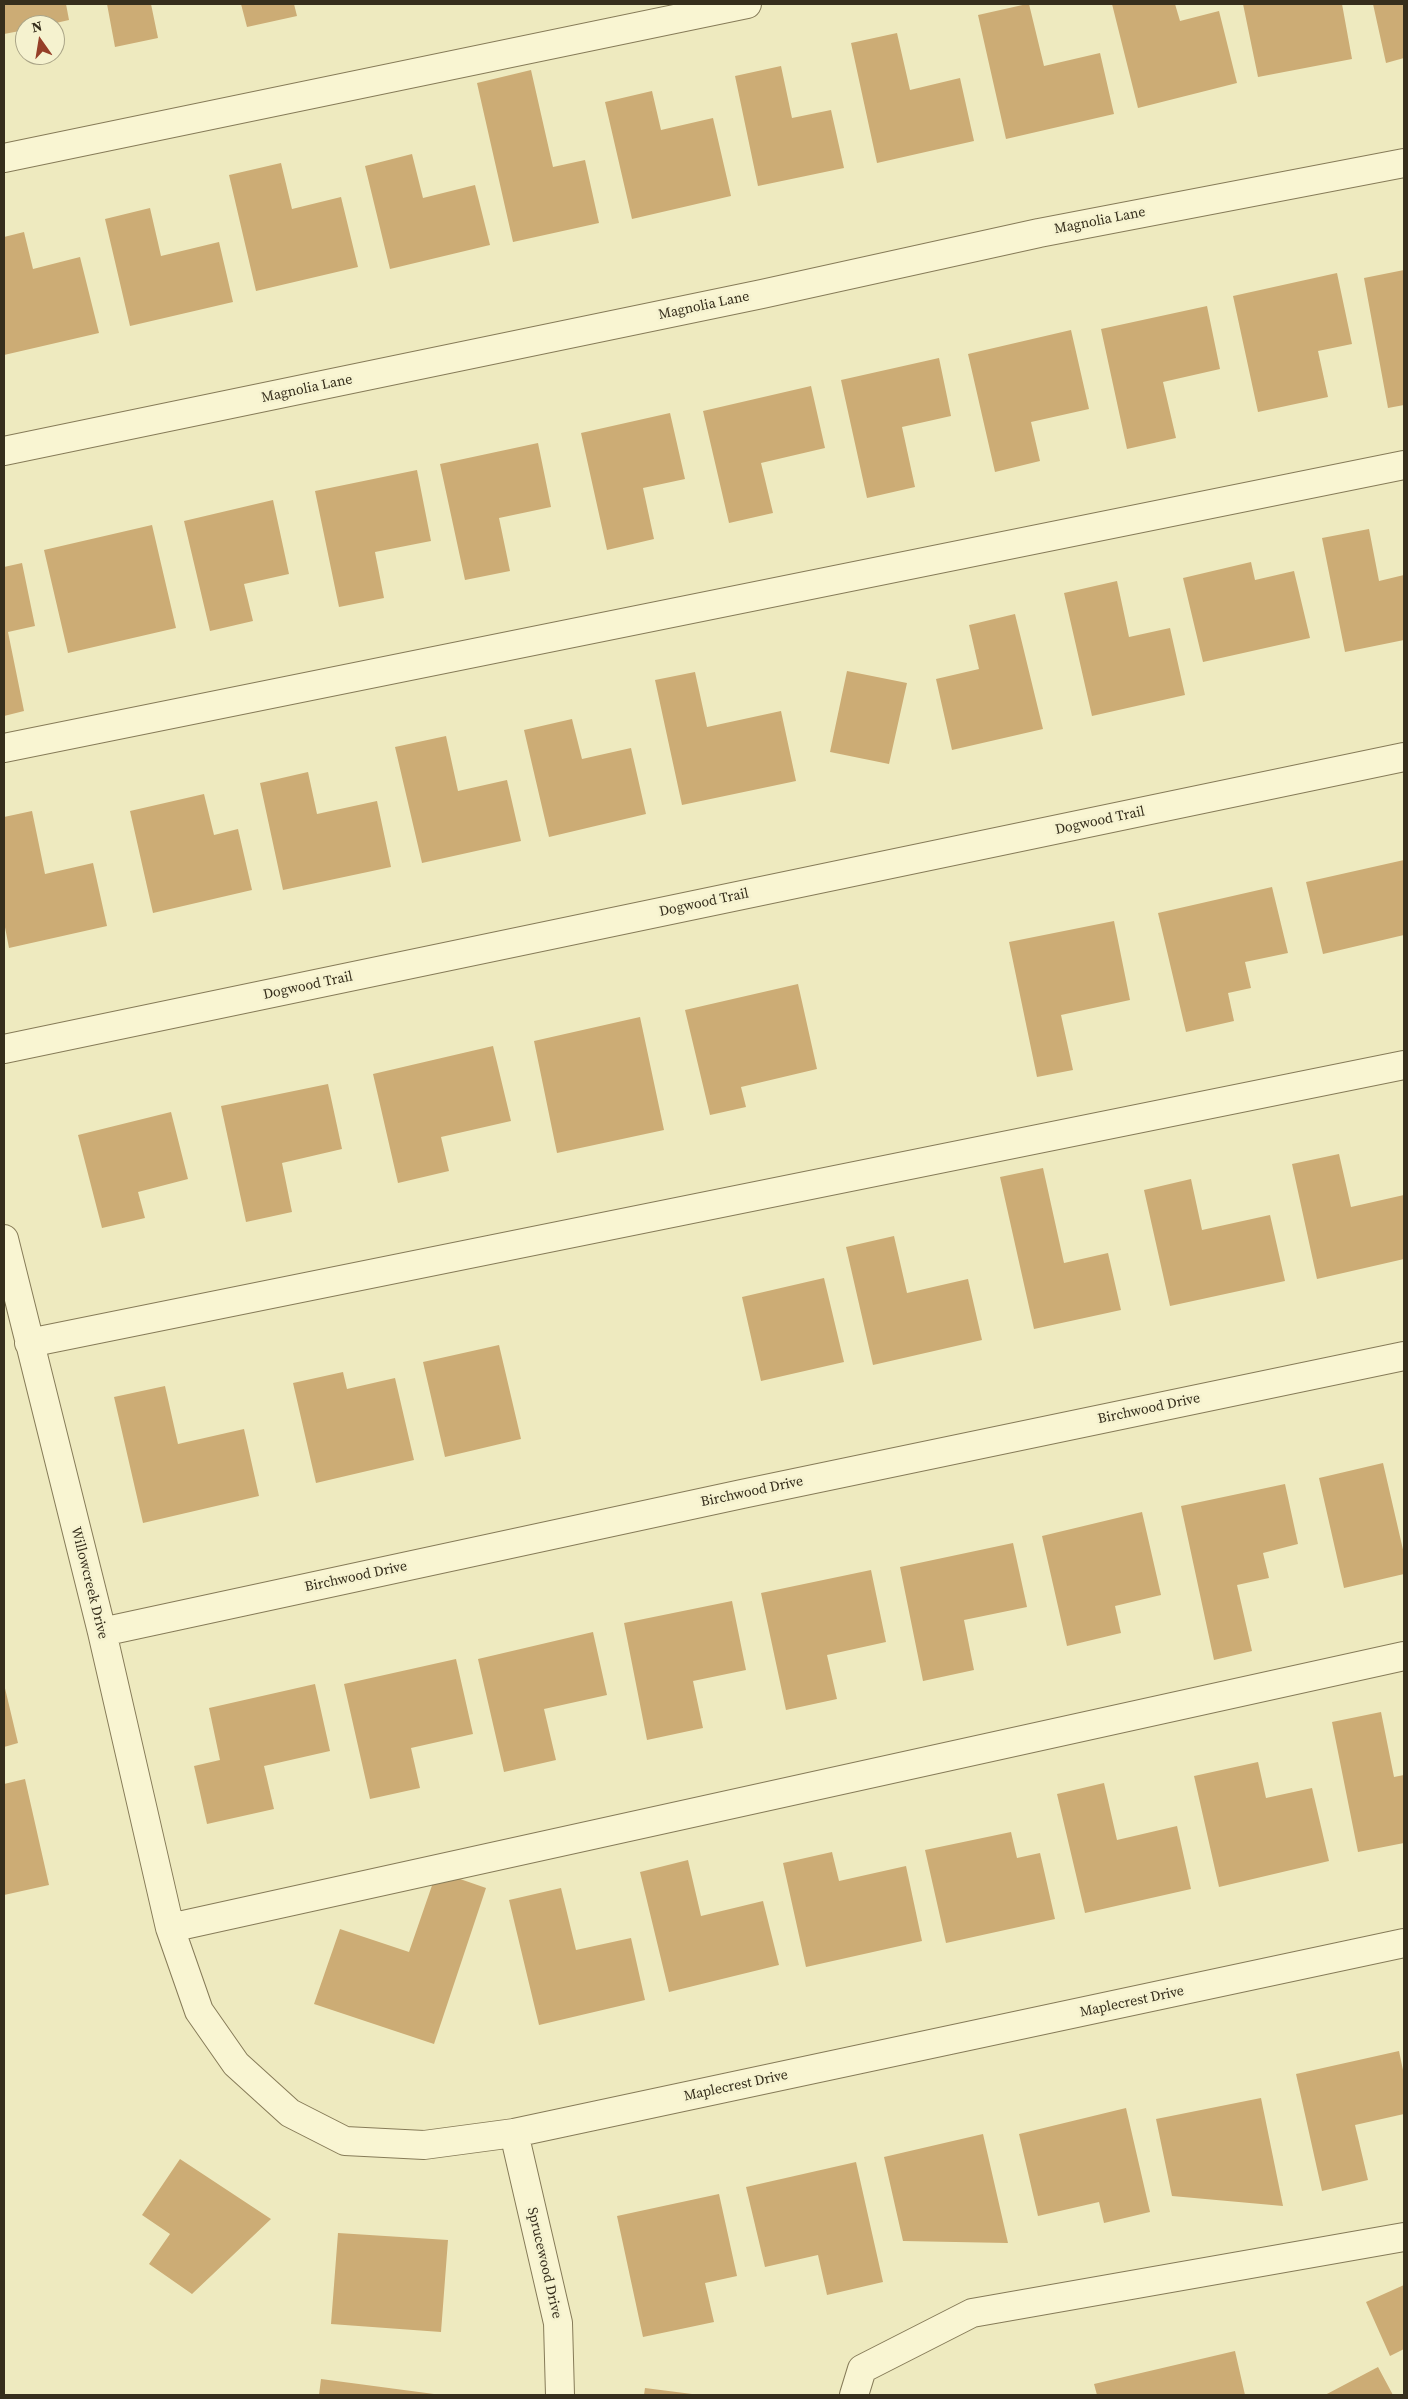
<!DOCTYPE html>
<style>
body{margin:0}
#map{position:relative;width:1408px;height:2399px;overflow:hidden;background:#eeeabf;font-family:"Source Serif 4",serif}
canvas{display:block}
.frame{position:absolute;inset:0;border:5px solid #362e1c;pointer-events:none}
.north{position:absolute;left:15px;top:15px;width:50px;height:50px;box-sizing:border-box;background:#f5f2cf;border:1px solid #a9a487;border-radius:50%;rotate:347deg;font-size:14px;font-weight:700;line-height:20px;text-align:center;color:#362e1c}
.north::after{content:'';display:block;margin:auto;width:18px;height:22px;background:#953f28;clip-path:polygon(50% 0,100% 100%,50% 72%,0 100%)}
</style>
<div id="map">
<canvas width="1408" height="2399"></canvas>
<div class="frame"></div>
<div class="north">N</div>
</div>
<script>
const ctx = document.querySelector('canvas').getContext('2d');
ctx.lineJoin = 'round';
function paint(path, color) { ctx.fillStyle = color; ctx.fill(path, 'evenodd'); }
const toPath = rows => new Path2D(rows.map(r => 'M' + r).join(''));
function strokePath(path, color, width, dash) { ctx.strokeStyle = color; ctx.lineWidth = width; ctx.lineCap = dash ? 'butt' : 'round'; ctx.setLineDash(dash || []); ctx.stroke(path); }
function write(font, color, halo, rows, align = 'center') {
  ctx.font = font + ' "Source Serif 4",serif'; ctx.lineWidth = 5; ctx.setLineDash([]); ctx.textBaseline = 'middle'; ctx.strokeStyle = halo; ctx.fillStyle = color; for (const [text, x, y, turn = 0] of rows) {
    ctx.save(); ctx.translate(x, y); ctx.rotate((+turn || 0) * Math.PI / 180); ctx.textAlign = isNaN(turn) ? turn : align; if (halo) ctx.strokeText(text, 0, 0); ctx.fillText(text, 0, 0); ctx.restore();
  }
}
const building = toPath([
 [4,4,66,4,69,20,47,25,25,25,25,30,4,34],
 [107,4,151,4,158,38,115,47],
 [241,4,294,4,297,16,247,27],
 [1027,4,1029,4,1044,66,1100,53,1114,114,1006,139,978,15],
 [1112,4,1175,4,1180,21,1219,11,1237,83,1138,108],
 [1243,4,1342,4,1352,59,1258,77],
 [1373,4,1404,4,1404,58,1386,63],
 [897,33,910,90,960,78,974,141,877,163,851,43],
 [781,66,792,118,831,110,844,168,758,186,735,76],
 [531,70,553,167,585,160,599,223,513,242,477,83],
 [652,91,661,130,713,118,731,196,632,219,605,102],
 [412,154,423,198,475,185,490,245,390,269,365,166],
 [281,163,292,209,341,197,358,267,256,291,229,175],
 [150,208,161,256,219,242,233,302,130,326,105,219],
 [24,232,33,269,80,257,99,333,4,355,4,237],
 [1404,270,1404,405,1388,408,1364,278],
 [1337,273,1352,344,1318,351,1328,397,1258,412,1233,296],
 [1207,306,1220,369,1163,382,1176,438,1127,449,1101,329],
 [1071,330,1089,409,1031,422,1040,461,995,472,968,354],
 [939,358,951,416,902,427,915,487,867,498,841,380],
 [811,386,825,448,761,463,773,513,729,523,703,411],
 [670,413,685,479,643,488,654,539,607,550,581,433],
 [538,443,551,507,499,518,510,571,465,580,440,464],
 [417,470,431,541,375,552,384,598,339,607,315,491],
 [273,500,289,574,244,584,253,621,210,631,184,521],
 [152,525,176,628,68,653,44,550],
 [1369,529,1379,581,1404,575,1404,640,1345,652,1322,538],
 [1251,562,1255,580,1294,571,1310,638,1203,662,1183,578],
 [22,563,35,626,8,632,24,711,4,716,4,567],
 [1117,581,1129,637,1170,628,1185,695,1092,716,1064,593],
 [1015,614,1043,729,952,750,936,679,979,669,969,625],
 [847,671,907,683,889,764,830,752],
 [695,672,707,727,781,711,796,781,682,805,655,680],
 [572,719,582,759,631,748,646,814,549,837,524,730],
 [446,736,458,791,507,780,521,841,422,863,395,747],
 [308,772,317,814,377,801,391,867,283,890,260,783],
 [204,794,214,835,238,829,252,890,153,913,130,811],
 [32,811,45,874,93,863,107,926,9,948,4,922,4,817],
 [1404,860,1404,935,1323,954,1306,882],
 [1272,887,1288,953,1245,962,1251,988,1228,993,1234,1021,1186,1032,1158,913],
 [1114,921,1130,1000,1061,1015,1073,1070,1037,1077,1009,942],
 [798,984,817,1069,741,1087,746,1107,710,1115,685,1010],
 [640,1017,664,1130,557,1153,534,1041],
 [493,1046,511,1121,441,1137,449,1171,398,1183,373,1074],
 [328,1084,342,1149,282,1163,292,1212,246,1222,221,1106],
 [171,1112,188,1179,138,1192,145,1218,102,1228,78,1135],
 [1339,1154,1351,1207,1404,1195,1404,1259,1317,1279,1292,1164],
 [1043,1168,1064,1263,1108,1253,1121,1310,1034,1329,1000,1177],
 [1191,1179,1202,1230,1270,1215,1285,1281,1170,1306,1144,1190],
 [894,1236,907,1293,968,1279,982,1340,873,1365,846,1247],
 [824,1278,844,1362,761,1381,742,1297],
 [499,1345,521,1439,445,1457,423,1362],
 [343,1372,347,1389,395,1378,414,1460,316,1483,293,1383],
 [165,1386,178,1444,244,1429,259,1496,143,1523,114,1397],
 [1383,1463,1404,1554,1404,1574,1344,1588,1319,1478],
 [1285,1484,1298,1544,1263,1553,1269,1578,1237,1585,1252,1651,1214,1660,1181,1506],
 [1142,1512,1161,1595,1115,1606,1121,1633,1067,1646,1042,1536],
 [1013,1543,1027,1607,964,1620,974,1670,923,1681,900,1567],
 [871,1570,886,1642,827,1655,837,1699,786,1710,761,1593],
 [732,1601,746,1670,693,1681,703,1728,647,1740,624,1623],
 [593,1632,607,1695,544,1709,556,1760,504,1772,478,1659],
 [456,1659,473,1734,411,1748,420,1788,370,1799,344,1684],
 [4,1684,18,1743,4,1747],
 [315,1684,330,1751,264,1766,274,1809,207,1824,194,1766,220,1760,209,1708],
 [1381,1712,1394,1777,1404,1775,1404,1843,1358,1852,1332,1722],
 [1258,1762,1266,1798,1312,1788,1329,1861,1219,1887,1194,1776],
 [25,1779,49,1885,4,1895,4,1784],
 [1104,1783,1117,1840,1177,1826,1191,1889,1085,1913,1057,1794],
 [1011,1832,1017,1858,1040,1853,1055,1919,946,1943,925,1850],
 [832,1852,839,1881,906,1866,922,1941,806,1967,783,1863],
 [688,1860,701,1916,763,1901,779,1965,669,1992,640,1872],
 [437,1871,486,1888,434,2044,314,2004,340,1929,409,1952],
 [561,1888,576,1950,631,1938,645,2000,539,2025,509,1900],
 [1399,2051,1404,2075,1404,2114,1355,2125,1368,2180,1322,2191,1296,2074],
 [1261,2098,1283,2206,1172,2196,1156,2119],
 [1126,2108,1150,2212,1104,2223,1099,2202,1038,2216,1019,2134],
 [983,2134,1008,2243,903,2241,884,2157],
 [180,2159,271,2219,192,2294,149,2264,170,2234,142,2215],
 [856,2162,883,2282,827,2295,818,2255,765,2267,746,2187],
 [719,2194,737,2276,705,2283,714,2322,643,2337,617,2216],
 [338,2233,448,2240,441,2332,331,2324],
 [1404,2285,1404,2349,1390,2356,1366,2302],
 [1235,2351,1245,2395,1097,2395,1094,2384],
 [1378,2367,1393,2395,1325,2395],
 [321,2379,434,2394,434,2395,319,2395],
 [645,2388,692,2394,692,2395,644,2395]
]);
const minor = toPath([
 [4,158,747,4],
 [4,451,762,294,1039,233,1404,163],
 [4,748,1404,465],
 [4,1049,1404,757],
 [4,1239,102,1632,170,1928,199,2011,236,2064,290,2113,345,2141,424,2145,514,2133,1404,1943],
 [29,1343,1404,1065],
 [102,1632,742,1494,1404,1356],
 [170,1928,1404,1656],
 [514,2133,558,2323,560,2395],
 [854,2395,862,2369,972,2313,1404,2237]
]);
const streetNames = [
 ["Magnolia Lane",1100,221,-11],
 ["Magnolia Lane",704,306,-12],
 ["Magnolia Lane",307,389,-12],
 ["Dogwood Trail",1100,821,-12],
 ["Dogwood Trail",704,903,-12],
 ["Dogwood Trail",308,986,-12],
 ["Birchwood Drive",1149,1409,-12],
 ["Birchwood Drive",752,1492,-12],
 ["Birchwood Drive",356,1577,-12],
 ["Willowcreek Drive",89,1583,76],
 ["Maplecrest Drive",1132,2002,-12],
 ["Maplecrest Drive",736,2086,-12],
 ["Sprucewood Drive",544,2263,77]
];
paint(building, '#ccac75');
strokePath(minor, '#867b58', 30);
strokePath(minor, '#f9f5d2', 28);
write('14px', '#362e1c', '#f5f2cf', streetNames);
</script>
